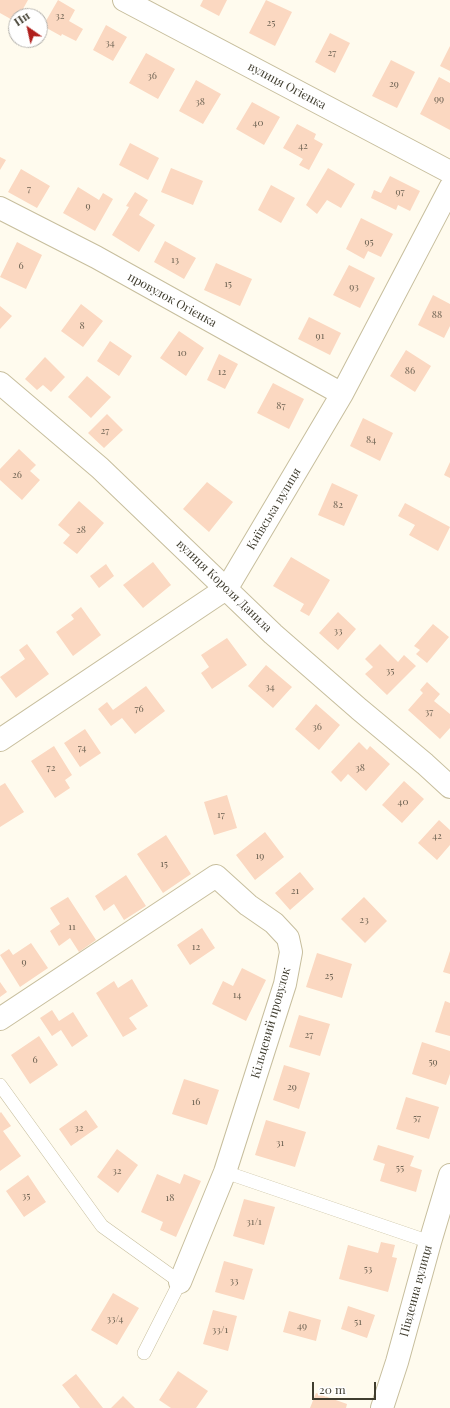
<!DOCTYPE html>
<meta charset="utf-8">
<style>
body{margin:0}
#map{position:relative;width:450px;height:1408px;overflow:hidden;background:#fffbee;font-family:"Playfair Display",serif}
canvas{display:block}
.north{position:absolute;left:8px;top:8px;width:40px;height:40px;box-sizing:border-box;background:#fff;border:1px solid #b3b1ac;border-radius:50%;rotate:326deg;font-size:11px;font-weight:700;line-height:16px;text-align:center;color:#403d2f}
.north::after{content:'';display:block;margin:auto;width:14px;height:18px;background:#b01f1c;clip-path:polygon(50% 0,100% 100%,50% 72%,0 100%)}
.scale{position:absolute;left:312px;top:1382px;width:64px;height:18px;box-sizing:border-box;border:2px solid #403d2f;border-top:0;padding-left:5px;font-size:12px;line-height:14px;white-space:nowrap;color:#403d2f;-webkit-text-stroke:3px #fff;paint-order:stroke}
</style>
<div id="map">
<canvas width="450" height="1408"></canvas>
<div class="north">Пн</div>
<div class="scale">20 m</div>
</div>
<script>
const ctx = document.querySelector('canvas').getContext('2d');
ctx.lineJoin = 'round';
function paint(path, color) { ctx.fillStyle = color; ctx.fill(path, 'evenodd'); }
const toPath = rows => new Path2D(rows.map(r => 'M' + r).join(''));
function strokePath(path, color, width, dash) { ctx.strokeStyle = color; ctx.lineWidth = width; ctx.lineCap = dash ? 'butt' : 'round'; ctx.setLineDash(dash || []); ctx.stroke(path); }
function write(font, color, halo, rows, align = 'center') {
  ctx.font = font + ' "Playfair Display",serif'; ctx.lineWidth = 3.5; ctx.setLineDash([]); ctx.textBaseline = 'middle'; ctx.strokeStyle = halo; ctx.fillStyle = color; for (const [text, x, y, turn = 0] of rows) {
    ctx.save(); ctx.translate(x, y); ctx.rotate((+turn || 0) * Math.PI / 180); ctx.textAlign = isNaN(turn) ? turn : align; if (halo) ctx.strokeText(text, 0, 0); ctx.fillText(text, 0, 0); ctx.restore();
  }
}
const building = toPath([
 [0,0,28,0,19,16,16,16,16,22,0,13],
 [58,0,75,10,69,21,83,29,76,41,62,34,61,36,43,26],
 [203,0,227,0,219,16,200,6],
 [266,0,292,12,275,46,249,33],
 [106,25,127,37,113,61,93,50],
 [330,33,350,43,335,73,315,62],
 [450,46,450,71,440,66],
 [146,53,175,69,158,99,129,83],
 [391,60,415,72,397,108,372,96],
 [439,77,450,83,450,130,420,114],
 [196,80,221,94,203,124,179,111],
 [252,102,280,117,264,145,236,129],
 [297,124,316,134,314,139,323,144,309,170,299,165,303,159,283,148],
 [130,143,159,158,148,180,119,165],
 [0,157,6,160,0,170],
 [171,168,203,181,193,205,161,192],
 [328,168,355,184,341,208,327,200,317,214,306,205],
 [21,169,50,186,37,208,8,192],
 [390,176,420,191,410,211,398,205,396,210,371,198,374,190,381,193],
 [271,185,295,198,281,223,258,210],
 [78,187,99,200,103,193,113,199,95,231,63,213],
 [135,192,148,200,139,215,155,225,139,252,112,235,129,207,126,206],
 [361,218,393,234,381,257,368,251,364,259,346,249],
 [165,241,196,258,184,279,154,262],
 [17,242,42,255,26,289,0,277],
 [216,263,252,279,240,306,204,290],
 [349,265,375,278,360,308,333,295],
 [433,295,450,304,450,326,444,338,418,325],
 [81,304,103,321,83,347,61,331],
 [0,306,12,316,0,329],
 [309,317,341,333,330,355,298,339],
 [179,331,204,348,186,376,160,358],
 [110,341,132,356,119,376,97,361],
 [406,350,431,366,415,392,390,376],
 [219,354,238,364,225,389,207,380],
 [45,357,65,377,51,392,43,385,37,390,25,379],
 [87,376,111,397,91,418,68,397],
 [273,383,304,399,289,429,257,413],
 [107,414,123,430,104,448,88,433],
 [363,418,393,433,380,461,350,446],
 [19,449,36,465,30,471,40,480,22,500,0,480,0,469],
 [450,462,450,478,444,475],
 [207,482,233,502,209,532,183,509],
 [332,483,358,495,344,526,318,515],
 [79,501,104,523,77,554,63,543,70,535,58,525],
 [405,503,450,527,438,551,409,535,415,525,398,516],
 [291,557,330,580,309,616,300,611,304,604,273,586],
 [153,562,171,585,143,608,123,585],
 [106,564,114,576,99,588,90,576],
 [81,607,101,635,73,656,56,632,74,619,71,615],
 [338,612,356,629,338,650,319,633],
 [433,624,449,637,427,663,416,654,420,650,414,646],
 [227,638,247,665,212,689,201,673,209,667,201,655],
 [27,644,49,674,16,698,0,677,25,659,19,650],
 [380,644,398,662,404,655,416,666,387,695,365,674,373,667,365,659],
 [266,665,292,687,273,708,248,686],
 [427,682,440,694,434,701,450,714,450,728,440,739,408,710,423,693,420,690],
 [146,686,165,711,135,734,122,718,111,726,98,709,107,702,113,710],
 [316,704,340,725,319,750,295,729],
 [85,729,101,753,80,767,64,743],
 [359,742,367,750,370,746,390,764,366,791,348,774,341,782,331,772],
 [54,746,72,775,65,780,70,788,55,798,31,761],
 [404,781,424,799,402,823,382,805],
 [5,783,24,812,0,827,0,786],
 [227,795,237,828,214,835,204,802],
 [439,820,450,830,450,845,437,860,418,843],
 [265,832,284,857,255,880,236,855],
 [166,835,191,874,163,893,137,854],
 [300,872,314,889,290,910,275,893],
 [126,875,146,906,124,920,114,904,104,911,95,896],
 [68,897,96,940,79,952,70,938,59,946,50,931,60,924,50,908],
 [364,897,387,921,365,943,341,919],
 [202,928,215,948,190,965,177,945],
 [31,943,48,968,20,987,0,955,9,949,13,955],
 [450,951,450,974,443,972],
 [317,953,352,964,342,998,306,987],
 [242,968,266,980,246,1021,212,1004,223,981,233,986],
 [132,979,148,1006,129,1018,137,1029,123,1037,96,993,114,981,118,988],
 [0,982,7,992,0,997],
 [445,1001,450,1003,450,1036,435,1032],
 [52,1010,59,1021,73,1012,88,1036,72,1047,61,1030,52,1036,40,1018],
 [299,1015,330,1024,320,1056,289,1047],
 [39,1036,58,1065,30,1084,11,1055],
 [422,1042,450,1051,450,1074,446,1085,412,1074],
 [284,1065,310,1073,299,1109,273,1100],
 [184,1079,219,1090,207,1125,172,1114],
 [406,1097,439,1107,429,1139,396,1129],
 [86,1110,98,1127,71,1146,59,1129],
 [1,1112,11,1126,3,1131,21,1156,0,1171,0,1113],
 [266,1120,306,1132,295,1167,255,1155],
 [378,1145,414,1156,410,1166,422,1170,416,1192,380,1181,385,1164,373,1160],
 [117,1149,138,1165,118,1193,97,1177],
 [157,1174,180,1184,184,1174,201,1181,176,1237,160,1230,163,1222,141,1212],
 [28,1175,46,1202,24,1217,6,1191],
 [244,1199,275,1207,264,1245,233,1236],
 [381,1242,395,1245,392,1257,397,1258,388,1292,339,1279,348,1245,378,1253],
 [224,1261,253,1269,244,1300,215,1292],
 [113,1293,139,1308,117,1345,91,1330],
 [348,1306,375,1315,367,1338,341,1329],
 [213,1310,237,1316,228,1351,203,1344],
 [289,1311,321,1320,316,1341,283,1332],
 [178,1371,208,1391,196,1408,171,1408,159,1400],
 [76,1374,103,1408,80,1408,62,1385],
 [316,1393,347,1404,346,1408,310,1408],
 [123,1396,135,1408,111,1408]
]);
const service = toPath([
 [0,1085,102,1226,180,1282,144,1353],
 [225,1172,430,1242]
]);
const minor = toPath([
 [124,0,450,172],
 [0,208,96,257,342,394],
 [0,383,100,468,273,634,359,709,425,764,450,787],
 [0,740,227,588,342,394,450,188],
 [0,1019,216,876,248,905,274,923,288,938,291,952,285,984,225,1172,180,1282],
 [382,1408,397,1362,430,1242,450,1175]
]);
const numberNames = [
 ["32",60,16],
 ["25",271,23],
 ["34",110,43],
 ["27",332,53],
 ["36",152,76],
 ["29",394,84],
 ["99",439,99],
 ["38",200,102],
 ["40",258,123],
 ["42",303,146],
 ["7",29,189],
 ["97",400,192],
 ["9",88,206],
 ["95",369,242],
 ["13",175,260],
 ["6",21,266],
 ["15",228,284],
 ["93",354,287],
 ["88",437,315],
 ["8",82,326],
 ["91",320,336],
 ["10",182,353],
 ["86",410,371],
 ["12",222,372],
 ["87",281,406],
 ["27",105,431],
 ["84",371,440],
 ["26",17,475],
 ["82",338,505],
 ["28",81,530],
 ["33",338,631],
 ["35",390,671],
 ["34",270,687],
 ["76",139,709],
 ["37",429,712],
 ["36",317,727],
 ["74",82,748],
 ["72",51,768],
 ["38",360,768],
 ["40",403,802],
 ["17",221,815],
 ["42",437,836],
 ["19",260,856],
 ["15",164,864],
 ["21",295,891],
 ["23",364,920],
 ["11",72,927],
 ["12",196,947],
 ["9",24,962],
 ["25",329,976],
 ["14",237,995],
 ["27",309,1035],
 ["6",35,1060],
 ["59",433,1062],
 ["29",292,1087],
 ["16",196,1102],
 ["57",417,1118],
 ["32",79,1128],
 ["31",280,1143],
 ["55",400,1168],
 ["32",117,1171],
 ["35",26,1196],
 ["18",170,1198],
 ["31/1",254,1222],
 ["53",368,1269],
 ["33",234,1281],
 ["33/4",115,1319],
 ["51",358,1322],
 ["49",302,1326],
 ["33/1",220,1330]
];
const streetNames = [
 ["вулиця Огієнка",287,86,28],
 ["провулок Огієнка",172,300,29],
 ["Київська вулиця",274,509,-59],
 ["вулиця Короля Данила",224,586,44],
 ["Кільцевий провулок",271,1023,-74],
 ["Південна вулиця",416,1291,-75]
];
paint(building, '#fbd8c1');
strokePath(service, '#c7be9d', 14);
strokePath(minor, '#c7be9d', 24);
strokePath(service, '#fff', 13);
strokePath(minor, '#fff', 22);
write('10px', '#6f6454', null, numberNames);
write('12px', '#403d2f', '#fff', streetNames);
</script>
